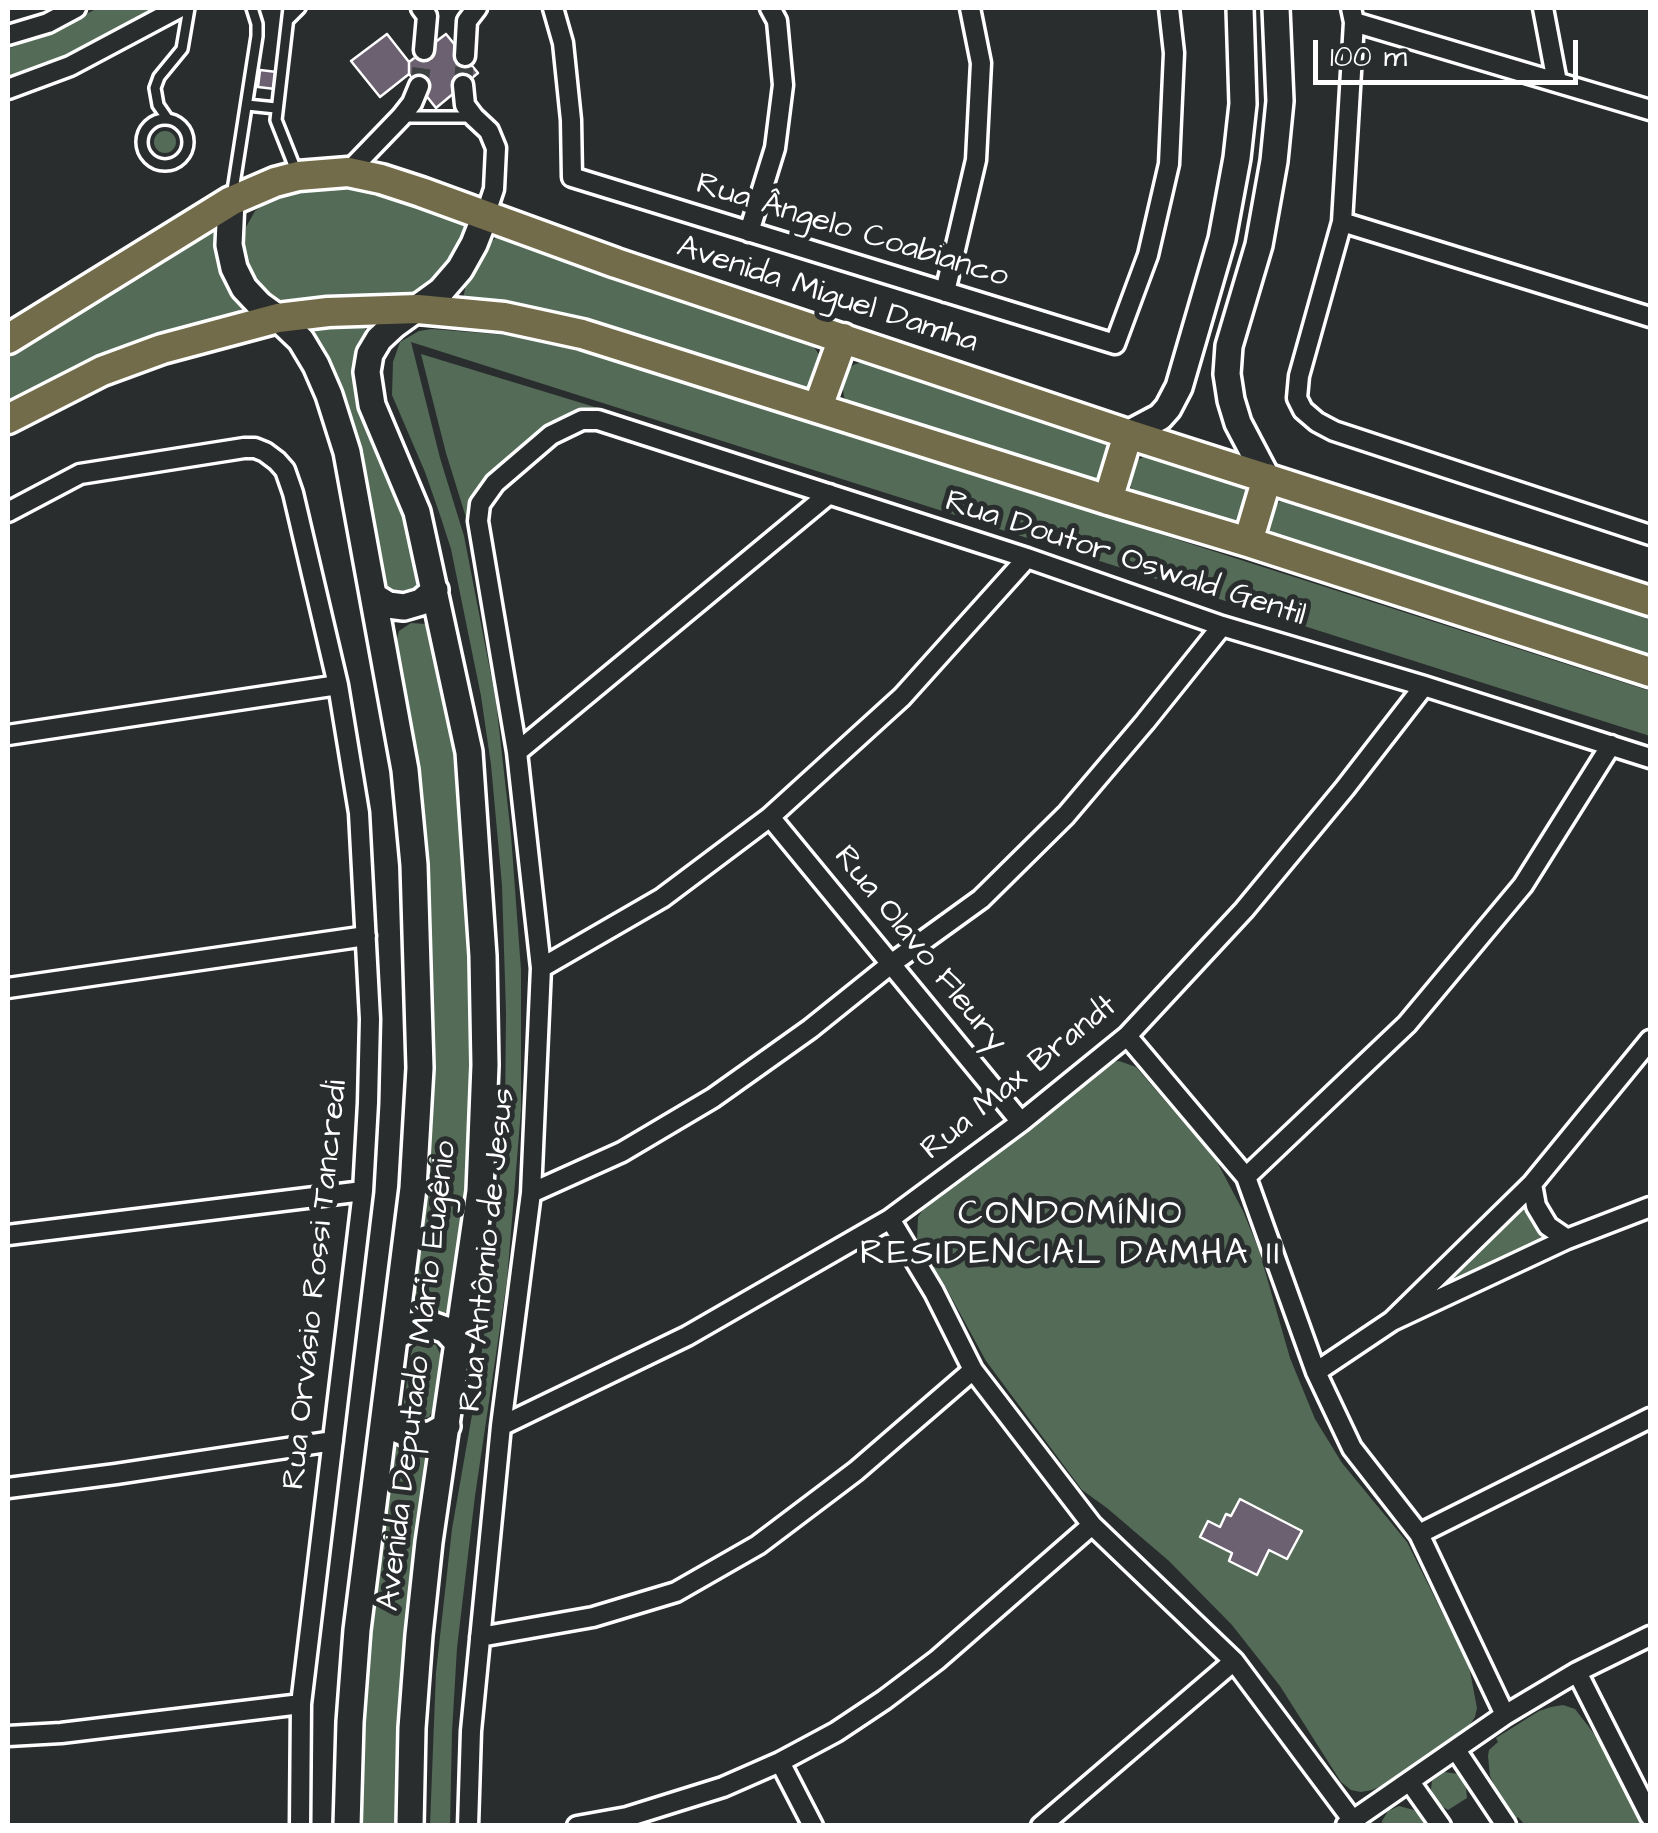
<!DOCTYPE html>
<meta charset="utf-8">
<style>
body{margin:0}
#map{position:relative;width:1658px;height:1833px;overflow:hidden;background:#2a2d2e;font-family:"Architects Daughter",sans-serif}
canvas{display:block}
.frame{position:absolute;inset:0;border:10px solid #fff;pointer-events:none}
.scale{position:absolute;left:1313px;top:40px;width:265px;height:45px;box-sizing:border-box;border:5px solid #fff;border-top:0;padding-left:12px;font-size:30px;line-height:35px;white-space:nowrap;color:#fff;-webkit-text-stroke:8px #2a2d2e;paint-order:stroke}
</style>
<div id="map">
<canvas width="1658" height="1833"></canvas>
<div class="frame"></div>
<div class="scale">100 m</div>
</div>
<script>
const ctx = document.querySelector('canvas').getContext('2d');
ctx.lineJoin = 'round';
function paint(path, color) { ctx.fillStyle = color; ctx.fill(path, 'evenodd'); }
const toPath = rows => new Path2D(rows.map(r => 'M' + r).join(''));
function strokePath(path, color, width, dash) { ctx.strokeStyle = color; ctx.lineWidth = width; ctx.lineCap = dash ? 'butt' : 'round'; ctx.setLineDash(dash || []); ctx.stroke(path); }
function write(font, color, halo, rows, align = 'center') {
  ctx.font = font + ' "Architects Daughter",sans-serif'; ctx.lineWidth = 10; ctx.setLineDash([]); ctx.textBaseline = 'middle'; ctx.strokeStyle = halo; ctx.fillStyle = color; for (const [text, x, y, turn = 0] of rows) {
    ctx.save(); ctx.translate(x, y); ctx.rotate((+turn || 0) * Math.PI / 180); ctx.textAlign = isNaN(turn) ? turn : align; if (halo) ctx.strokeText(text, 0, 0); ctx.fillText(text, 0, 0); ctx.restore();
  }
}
const green = toPath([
 [98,8,155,8,81,48,8,79,8,49,53,31],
 '154 142a11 11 0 1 1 22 0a11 11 0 1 1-22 0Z',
 [330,184,373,186,458,218,465,227,467,236,458,260,420,294,409,297,293,304,278,301,259,286,247,265,244,241,246,227,255,211,274,197,290,191],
 [210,230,217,232,242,304,242,307,237,315,8,408,8,350],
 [497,237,807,343,814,347,822,359,812,386,798,391,466,303,463,299,466,284,487,245],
 [322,323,362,324,365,328,366,334,356,373,407,514,423,575,420,591,399,598,387,591,383,584,368,521,362,463,351,413,335,376,313,338,315,332],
 [432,329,519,336,629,364,1650,691,1650,736,411,342,440,458,464,536,496,701,511,835,521,970,521,1110,507,1280,475,1496,457,1648,452,1732,450,1826,430,1825,436,1672,452,1529,479,1375,494,1252,505,1115,506,1013,502,885,491,765,481,696,451,549,441,518,425,472,392,395,393,362,400,342,419,331],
 [421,354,598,408,581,411,549,427,491,475,482,483,468,524,446,453],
 [869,361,1100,437,1109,448,1110,455,1103,476,1090,483,853,408,844,397,842,382,849,368,855,364],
 [1147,455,1154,455,1240,481,1247,491,1248,498,1246,512,1233,524,1134,494,1128,480,1132,466,1136,461],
 [1286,499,1294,499,1650,612,1650,662,1274,538,1268,526,1270,513,1279,502],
 [411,623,426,624,432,629,458,756,468,860,475,1068,468,1192,454,1304,450,1310,438,1317,423,1314,414,1303,413,1297,425,1184,431,1069,430,963,426,864,415,769,395,646,399,631],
 [1119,1061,1136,1067,1216,1160,1243,1211,1259,1250,1290,1358,1315,1419,1342,1463,1407,1542,1469,1666,1477,1708,1475,1717,1469,1726,1381,1786,1372,1790,1361,1792,1351,1790,1341,1782,1280,1686,1232,1625,1169,1561,1107,1508,1082,1490,986,1361,944,1284,917,1241,918,1217,926,1205,1097,1069,1111,1062],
 [1527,1197,1551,1238,1428,1297],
 [424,1341,436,1345,441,1356,435,1407,429,1417,417,1419,407,1413,404,1402,411,1354,413,1348],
 [406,1442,418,1444,427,1451,430,1462,406,1636,399,1728,397,1825,358,1826,360,1723,379,1538,390,1458,396,1448],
 [1563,1705,1575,1709,1599,1740,1643,1825,1525,1825,1518,1817,1511,1822,1490,1776,1488,1756,1489,1750,1498,1742,1496,1738,1539,1711,1551,1707],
 [1444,1772,1459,1774,1466,1788,1467,1798,1448,1810,1435,1802,1431,1789,1432,1781],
 [1399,1806,1414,1810,1432,1825,1382,1826,1382,1821,1388,1811]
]);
const building = toPath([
 [387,34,409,62,409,74,380,97,351,61,387,34],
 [446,34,478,73,436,108,409,74,409,62,446,34],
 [260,70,277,72,275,89,258,87,260,70],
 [1240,1499,1302,1531,1287,1559,1269,1550,1257,1575,1229,1561,1232,1553,1200,1537,1208,1521,1220,1527,1226,1514,1231,1516,1240,1499]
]);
const streetTunnel = toPath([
 [463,85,465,56],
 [419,86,424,50]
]);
const lane = toPath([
 [289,8,276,120,297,173],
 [288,20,300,8],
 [247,105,276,108],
 [401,117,471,117],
 [167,118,158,105,155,88,159,77,182,49,189,8],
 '142 142a23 23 0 1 1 46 0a23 23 0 1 1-46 0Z',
 [232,197,257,36,257,24,252,8]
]);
const street = toPath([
 [421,8,427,16,424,50],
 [553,8,563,43,571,120,572,177,1115,344,1148,255,1169,164,1174,53,1169,8],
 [1351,8,1354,22,1342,222,1299,376,1297,398,1303,410,1317,422,1334,431,1650,535],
 [1543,8,1557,82],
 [1354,22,1650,110],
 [8,35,48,23,76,8],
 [465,56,467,21,477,8],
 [463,85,465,105,474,117,489,131,496,148,494,189,485,216],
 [8,89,70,66,179,8],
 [348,172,401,117,412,103,419,86],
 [1342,222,1650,317],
 [749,232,775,148,783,85,777,21,770,8],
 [945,292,976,160,981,63,970,8],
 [8,512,80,474,244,448,255,448,265,452,277,461,285,470,293,493,338,685,359,813,370,1019,368,1103,363,1191,301,1704,300,1826],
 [8,735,338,685],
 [517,752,829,494],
 [770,817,1021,1122],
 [541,968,662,898,770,817,902,697,1027,558],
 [8,988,366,936],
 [1127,1036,1246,1177,1316,1372,1352,1448,1419,1534,1505,1715],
 [1246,1177,1407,1024,1523,885,1611,745],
 [1532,1184,1536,1206,1548,1226,1567,1239],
 [531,1193,622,1152,713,1098,810,1029,891,964,981,899,1066,815,1145,722,1222,626],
 [890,1219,934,1292,973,1370,1092,1525,1234,1661,1357,1826],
 [8,1235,363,1191],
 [1392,1321,1532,1184,1650,1040],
 [1316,1372,1392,1321,1567,1239,1650,1207],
 [501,1426,687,1336,890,1219,1021,1122,1127,1036,1244,910,1345,788,1424,686],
 [8,1488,116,1474,333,1441],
 [1419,1534,1650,1418],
 [480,1637,593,1617,676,1592,758,1545,856,1471,973,1370],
 [1577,1672,1650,1816],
 [8,1736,61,1733,301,1704],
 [1456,1750,1506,1825],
 [780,1762,813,1826],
 [1410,1782,1441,1826],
 [1346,1825,1505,1715,1577,1672,1650,1636],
 [468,1826,471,1731,501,1426,531,1193,541,968,517,752,478,521,480,504,495,483,551,435,582,420,598,420,1027,558,1222,626,1424,686,1650,758],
 [577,1826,627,1817,723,1787,780,1762,836,1732,884,1700,937,1660,1092,1525],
 [1041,1826,1234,1661]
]);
const secondary = toPath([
 [231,201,229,245,234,268,244,288,260,305,278,318,301,340,316,365,329,395,347,452,405,770,414,865,420,1068,413,1188,357,1630,350,1722,347,1826],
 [1128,434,1160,417,1168,408,1179,387,1222,239,1237,158,1243,104,1240,8],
 [1267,478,1238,423,1231,400,1227,374,1229,346,1259,245,1274,161,1280,101,1276,8],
 [375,597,388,605,404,607,421,602,435,590],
 [395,1337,411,1326,429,1324,446,1330,459,1344],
 [385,1417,397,1429,413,1436,431,1435,447,1426],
 [410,1826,412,1728,419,1635,429,1542,480,1191,485,1065,483,956,469,752,417,512,372,405,367,372,370,354,379,339,394,325,441,291,460,269,474,244,485,216]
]);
const primary = toPath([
 [8,339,231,201,275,182,298,176,348,172,381,179,421,192,616,263,1128,434,1650,601],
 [818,407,843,338],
 [8,419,102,371,162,349,278,318,328,312,418,309,504,317,582,334,1108,500,1248,542,1650,672],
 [1108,500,1128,434],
 [1248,542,1267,478]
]);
const streetNames = [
 ["Rua Ângelo Coabianco",852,232,17],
 ["Avenida Miguel Damha",827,296,18],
 ["Rua Doutor Oswald Gentil",1125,560,18],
 ["Rua Olavo Fleury",919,950,51],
 ["Rua Max Brandt",1020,1079,-39],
 ["Rua Antômio de Jesus",489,1250,-84],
 ["Rua Orvásio Rossi Tancredi",317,1285,-84],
 ["Avenida Deputado Mário Eugênio",419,1376,-83]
];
const neighbourhoodNames = [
 ["CONDOMÍNIO",1071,1216],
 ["RESIDENCIAL DAMHA II",1071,1256]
];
paint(green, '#546b58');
paint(building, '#6c6171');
strokePath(building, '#fff', 2.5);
strokePath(streetTunnel, '#3f4243', 18, [18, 9]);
strokePath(lane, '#fff', 16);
strokePath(street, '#fff', 25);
strokePath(secondary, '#fff', 32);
strokePath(primary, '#fff', 35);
strokePath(lane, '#2a2d2e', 9);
strokePath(street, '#2a2d2e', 18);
strokePath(secondary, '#2a2d2e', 25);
strokePath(primary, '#736c4b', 28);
write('32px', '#fff', '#2a2d2e', streetNames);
ctx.letterSpacing = '2.5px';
write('35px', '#fff', '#2a2d2e', neighbourhoodNames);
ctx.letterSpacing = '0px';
</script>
